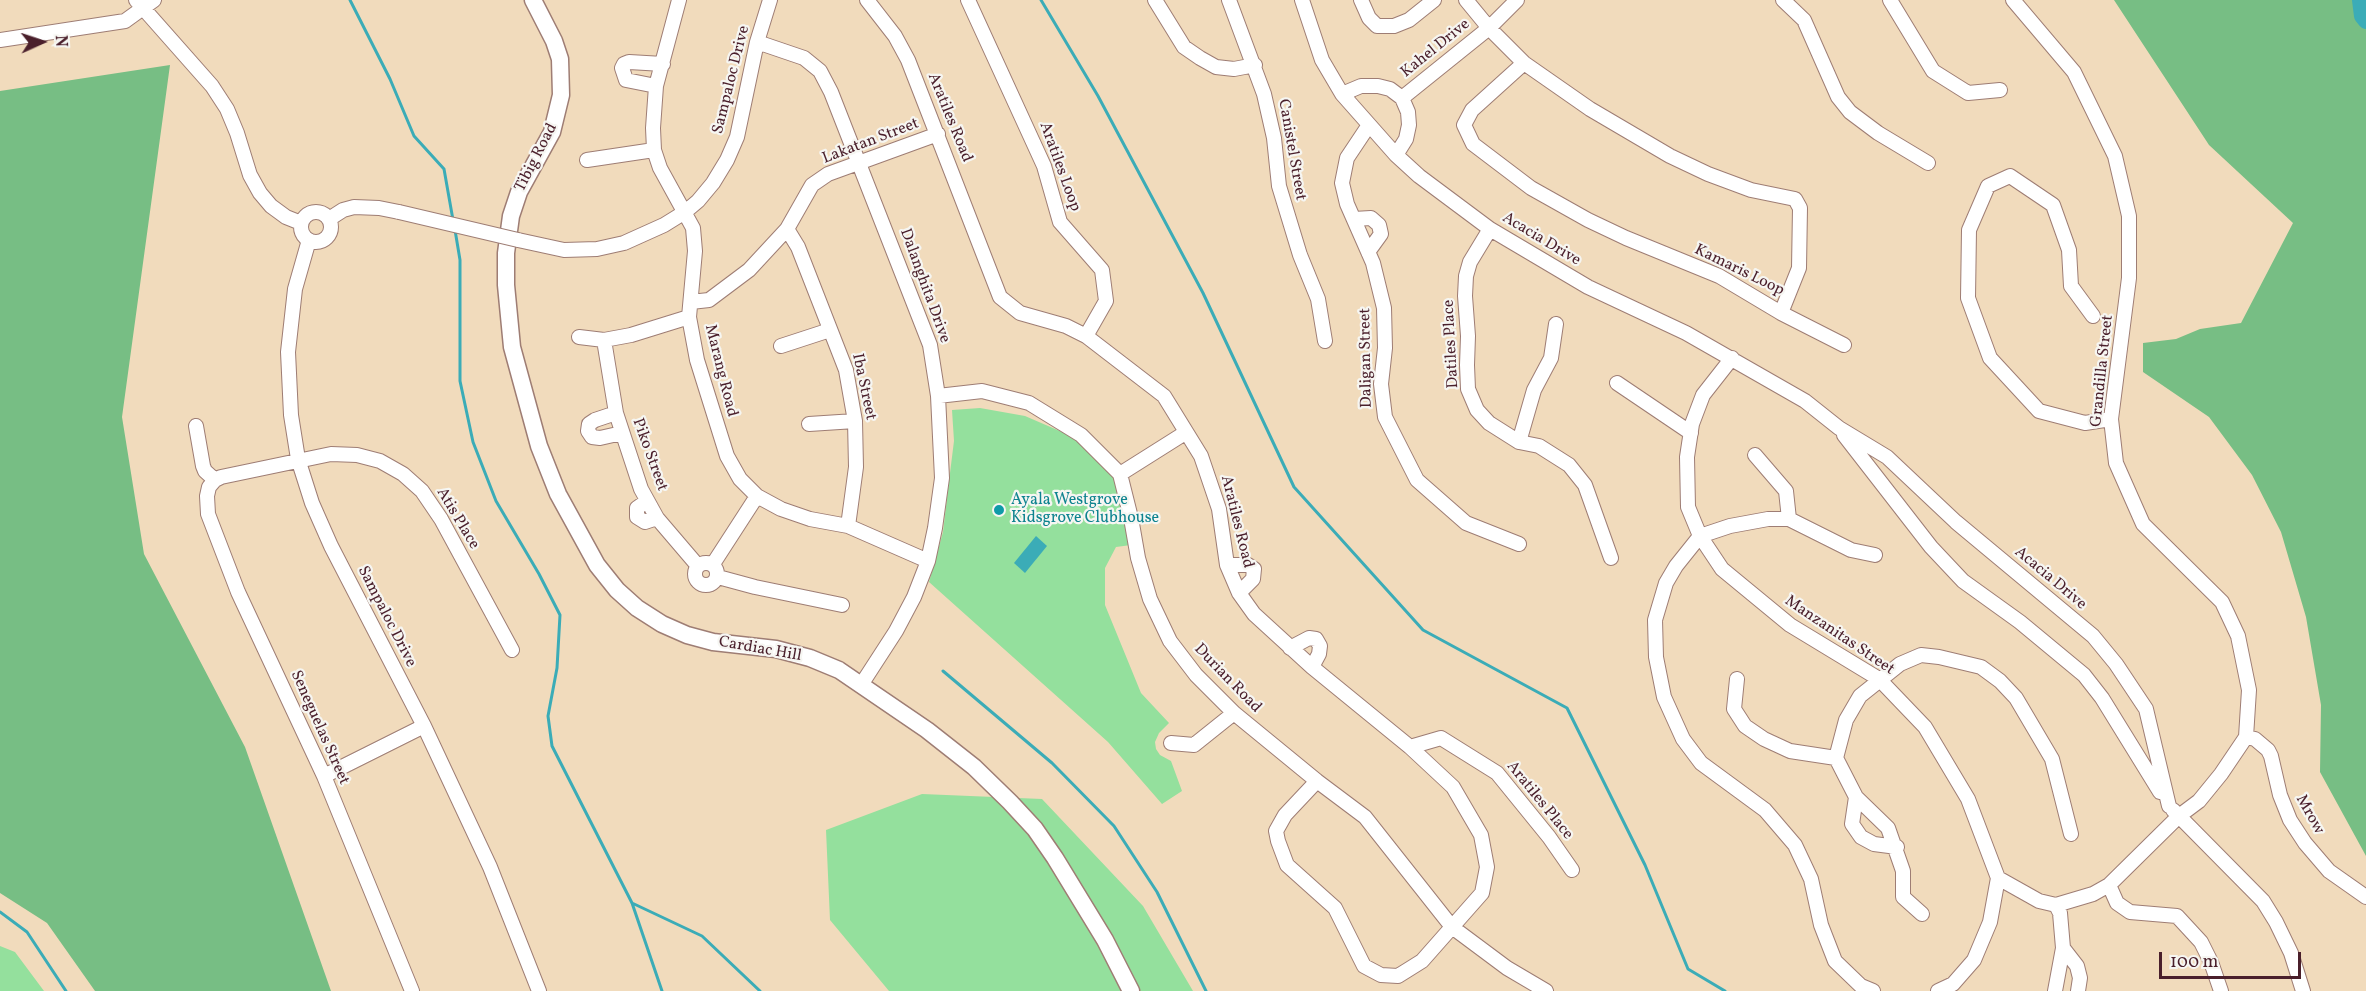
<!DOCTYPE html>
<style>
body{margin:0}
#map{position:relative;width:2366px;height:991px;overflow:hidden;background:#f1dbbc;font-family:Vollkorn,serif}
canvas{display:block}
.north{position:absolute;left:12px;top:12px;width:60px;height:60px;-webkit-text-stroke:4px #f6f6f2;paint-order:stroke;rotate:87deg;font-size:16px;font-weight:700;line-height:24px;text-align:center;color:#4a1f2b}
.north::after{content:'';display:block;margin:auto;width:21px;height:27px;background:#4a1f2b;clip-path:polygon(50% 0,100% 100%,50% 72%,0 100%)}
.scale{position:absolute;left:2159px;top:952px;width:142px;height:27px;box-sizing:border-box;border:3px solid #4a1f2b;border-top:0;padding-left:8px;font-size:18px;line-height:21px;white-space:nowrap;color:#4a1f2b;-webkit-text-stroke:4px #f6f6f2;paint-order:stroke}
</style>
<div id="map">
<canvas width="2366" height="991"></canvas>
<div class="north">N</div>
<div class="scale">100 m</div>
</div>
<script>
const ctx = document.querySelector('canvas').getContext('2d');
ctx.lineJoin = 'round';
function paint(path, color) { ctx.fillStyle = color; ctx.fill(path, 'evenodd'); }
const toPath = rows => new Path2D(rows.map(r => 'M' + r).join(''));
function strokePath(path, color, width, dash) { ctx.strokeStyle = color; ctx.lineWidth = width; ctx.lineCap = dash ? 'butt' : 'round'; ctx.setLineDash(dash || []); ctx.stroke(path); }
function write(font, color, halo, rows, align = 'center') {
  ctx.font = font + ' Vollkorn,serif'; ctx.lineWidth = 4.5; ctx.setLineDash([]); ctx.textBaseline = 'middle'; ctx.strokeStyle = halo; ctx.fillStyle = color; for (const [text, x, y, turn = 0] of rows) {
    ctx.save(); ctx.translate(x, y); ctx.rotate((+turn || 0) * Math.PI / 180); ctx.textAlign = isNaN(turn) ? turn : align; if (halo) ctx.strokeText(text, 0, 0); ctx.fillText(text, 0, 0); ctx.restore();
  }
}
const green = toPath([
 [980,408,1025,416,1076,438,1114,477,1131,545,1116,547,1105,568,1105,605,1141,693,1169,723,1159,733,1155,742,1156,749,1160,755,1171,761,1182,791,1162,804,1108,742,929,582,943,532,948,489,954,441,952,410],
 [922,794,1042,799,1143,906,1193,991,889,991,830,920,826,830],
 [0,946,15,952,44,991,0,991]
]);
const forest = toPath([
 [2114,0,2366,0,2366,856,2320,772,2321,705,2306,617,2281,532,2252,475,2209,417,2143,372,2143,343,2176,339,2200,329,2241,323,2293,223,2209,145],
 [170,65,122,417,144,554,245,747,331,991,95,991,47,923,0,893,0,91]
]);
const water = toPath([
 [1036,536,1047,546,1025,573,1014,563]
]);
const stream = toPath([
 [350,0,390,79,414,136,444,169,453,220],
 [1041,0,1098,96,1203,293,1294,487,1423,630,1567,708,1645,865,1688,969,1725,991],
 [455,230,460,260,460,381,473,442,496,501,539,574,560,615,557,668,548,716,552,746,632,903,662,991],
 [943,671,1052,763,1114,826,1157,892,1206,991],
 [632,903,702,936,760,991],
 [0,912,27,932,66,991]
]);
const river = toPath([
 [2360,0,2362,16,2366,21]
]);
const minor = toPath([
 [136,0,212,86,227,109,237,133,250,175,260,193,271,206,286,217,301,223],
 [679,0,656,86,653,128,654,150,660,168,693,228,695,251,689,317,697,360,727,456,740,479,757,496,781,509,810,519,848,526,928,561],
 [867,0,895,36,908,60,1000,297,1020,313,1066,326,1086,336,1164,396,1201,456,1219,509,1227,565,1239,593,1254,614,1312,667,1410,747,1453,787,1481,835,1487,867,1482,893,1422,961,1398,976,1381,975,1364,966,1335,908,1287,865,1278,841,1276,831,1285,815,1317,781],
 [968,0,1044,166,1060,222,1102,270,1106,301,1086,336],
 [1155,0,1184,47,1200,58,1216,67,1234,69,1255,65],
 [1229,0,1264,94,1274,138,1279,186,1300,255,1318,299,1325,341],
 [1302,0,1322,60,1342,94,1396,155,1419,176,1490,229,1588,287,1686,333,1805,401,1839,428,1887,457,1956,522,2093,636,2116,664,2146,709,2169,806],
 [1361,0,1369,18,1377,26,1394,26,1409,20,1434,0],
 [1466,0,1489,28,1524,63,1590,109,1670,156,1708,174,1751,190,1795,199,1800,208,1799,268,1781,313],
 [1783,0,1804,20,1838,97,1850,112,1878,133,1928,163],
 [1890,0,1933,71,1968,93,2000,90],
 [0,40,125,21,154,0],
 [757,42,804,58,820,71,831,92,930,345,938,396,942,478,935,528,928,561,914,597,896,631,861,685],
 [1524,63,1472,110,1464,125,1473,144,1531,188,1588,220,1626,238,1719,276,1781,313,1844,345],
 [656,86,626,80,622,68,624,64,629,62,663,64],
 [1342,94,1361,86,1378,86,1390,89,1402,98,1408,112,1409,125,1406,139,1396,155],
 [1402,98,1489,28,1517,0],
 [1369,125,1347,158,1342,183,1347,204,1373,263,1384,308,1385,348,1381,384,1385,417,1417,480,1466,523,1519,544],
 [587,160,654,150],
 '301 227a15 15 0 1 1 30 0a15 15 0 1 1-30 0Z',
 [329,219,343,210,354,207,379,208,399,212],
 [1354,219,1371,218,1379,225,1381,234,1368,252],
 [787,229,798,247,846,370,855,421,856,467,848,526],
 [1490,229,1470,262,1466,276,1465,296,1468,336,1467,365,1468,389,1477,410,1489,423,1519,442,1539,446,1569,465,1585,485,1611,558],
 [309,240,295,289,288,352,291,415,298,459,312,503,331,546,424,726,490,867,539,991],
 [518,240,564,250,597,249,624,243,664,225,685,212,698,201,713,183,727,160,737,137,757,42,770,0],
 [691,302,709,300,749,270,787,229,812,185,828,174,938,134],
 [2093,316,2071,286,2069,250,2053,205,2010,176,1988,186,1969,230,1968,298,1990,358,2039,411,2085,423,2111,419],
 [579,337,604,340,631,335,689,317],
 [604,340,616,413,641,489,657,518,698,566],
 [781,346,830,330],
 [1732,358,1703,395,1692,424,1687,457,1688,507,1700,536,1722,569,1790,625,1879,679,1925,727,1968,799,1998,878,2039,901,2056,905,2093,894,2109,885,2179,816,2199,801,2221,774,2246,737,2249,690,2238,636,2222,602,2143,524,2116,463,2111,419,2129,278,2129,216,2115,156,2074,72,2013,0],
 [1617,383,1691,433],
 [938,396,982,391,1029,403,1081,435,1120,474,1131,518,1138,558,1150,599,1170,641,1196,675,1234,713,1317,781,1365,817,1452,927,1507,968,1546,991],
 [616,413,595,420,589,424,588,431,592,437,600,438,622,433],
 [809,424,855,421],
 [196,426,203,466,205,471,215,480],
 [1844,435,1931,547,1963,581,2020,622,2084,675,2102,698,2160,792],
 [1519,442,1534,390,1551,358,1556,324],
 [1755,455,1786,491,1789,519],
 [1120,474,1185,433],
 [647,501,637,508,637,517,645,522,657,518],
 '695 574a11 11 0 1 1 22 0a11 11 0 1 1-22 0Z',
 [713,564,757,496],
 [1227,565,1248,565,1254,569,1253,579,1239,593],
 [718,577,755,587,842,605],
 [1290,648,1309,638,1316,639,1320,646,1319,654,1312,667],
 [1737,679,1734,709,1745,726,1764,739,1790,751,1836,758],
 [2246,737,2255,739,2268,750,2271,756,2280,795,2290,820,2305,843,2329,871,2366,897],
 [1171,743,1194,745,1234,713],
 [1410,747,1441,738,1497,773,1549,837,1572,870],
 [324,776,424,726],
 [1856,797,1852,824,1861,837,1874,844,1897,847],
 [2173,810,2263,901,2276,922,2291,953,2303,991],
 [2109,885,2117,903,2130,912,2177,916,2201,942,2211,962,2221,991],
 [1922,914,1903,897,1903,871,1888,828,1856,797,1836,758,1846,720,1860,696,1900,664,1921,655,1939,657,1981,667,2000,681,2016,698,2052,759,2071,834],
 [2063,948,2077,966,2080,978,2078,991],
 [412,991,324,776,238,592,208,514,207,496,209,487,215,480,221,477,331,454,357,455,380,461,403,474,422,491,441,519,512,650],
 [1873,991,1861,986,1835,961,1821,925,1811,879,1795,845,1765,810,1701,763,1683,739,1664,697,1656,657,1655,620,1666,583,1676,566,1700,536,1730,526,1768,519,1789,519,1851,550,1875,555],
 [1938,991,1953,984,1974,960,1990,922,1998,878],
 [2055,991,2063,948,2060,913,2056,905]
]);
const major = toPath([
 [533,0,554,41,560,59,561,95,552,132,519,192,511,216,506,253,506,285,512,347,539,446,558,494,597,565,617,590,637,608,662,624,687,635,713,642,776,649,810,658,839,670,927,730,974,767,1010,802,1035,829,1055,858,1105,940,1131,991]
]);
const minorBridge = toPath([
 [399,212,518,240]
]);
const markers = [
 [999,510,6,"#0f9aa8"]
];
const streetNames = [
 ["Kahel Drive",1436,49,-39],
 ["Sampaloc Drive",732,80,-76],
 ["Aratiles Road",949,118,68],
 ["Lakatan Street",871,142,-21],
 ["Canistel Street",1291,150,80],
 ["Tibig Road",537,158,-63],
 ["Aratiles Loop",1059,167,70],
 ["Acacia Drive",1541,240,31],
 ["Kamaris Loop",1739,271,26],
 ["Dalanghita Drive",924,286,70],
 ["Datiles Place",1452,344,-93],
 ["Daligan Street",1367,358,-91],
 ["Marang Road",720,371,76],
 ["Grandilla Street",2103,371,-84],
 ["Iba Street",863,387,78],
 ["Piko Street",649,455,70],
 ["Atis Place",457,519,59],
 ["Aratiles Road",1236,522,76],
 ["Acacia Drive",2050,579,40],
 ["Sampaloc Drive",386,617,63],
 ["Manzanitas Street",1839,636,34],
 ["Cardiac Hill",760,650,10],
 ["Durian Road",1227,679,46],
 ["Seneguelas Street",319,728,66],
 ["Aratiles Place",1539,801,51],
 ["Mrow",2309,815,61]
];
const cultureNames = [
 ["Ayala Westgrove",1011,501],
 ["Kidsgrove Clubhouse",1011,519]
];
paint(green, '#94e09d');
paint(forest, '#77be84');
paint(water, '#3bacb7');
strokePath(stream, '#3bacb7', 3);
strokePath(river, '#3bacb7', 16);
strokePath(minor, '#9e7d74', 16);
strokePath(major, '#9e7d74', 19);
strokePath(minor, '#fff', 14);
strokePath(major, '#fff', 16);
strokePath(minorBridge, '#9e7d74', 16, []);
strokePath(minorBridge, '#fff', 14);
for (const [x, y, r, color] of markers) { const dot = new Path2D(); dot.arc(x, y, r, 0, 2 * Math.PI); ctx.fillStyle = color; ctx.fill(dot); strokePath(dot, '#f6f6f2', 2); }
write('16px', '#4a1f2b', '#f6f6f2', streetNames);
write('16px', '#0d838f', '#f6f6f2', cultureNames, 'left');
</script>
